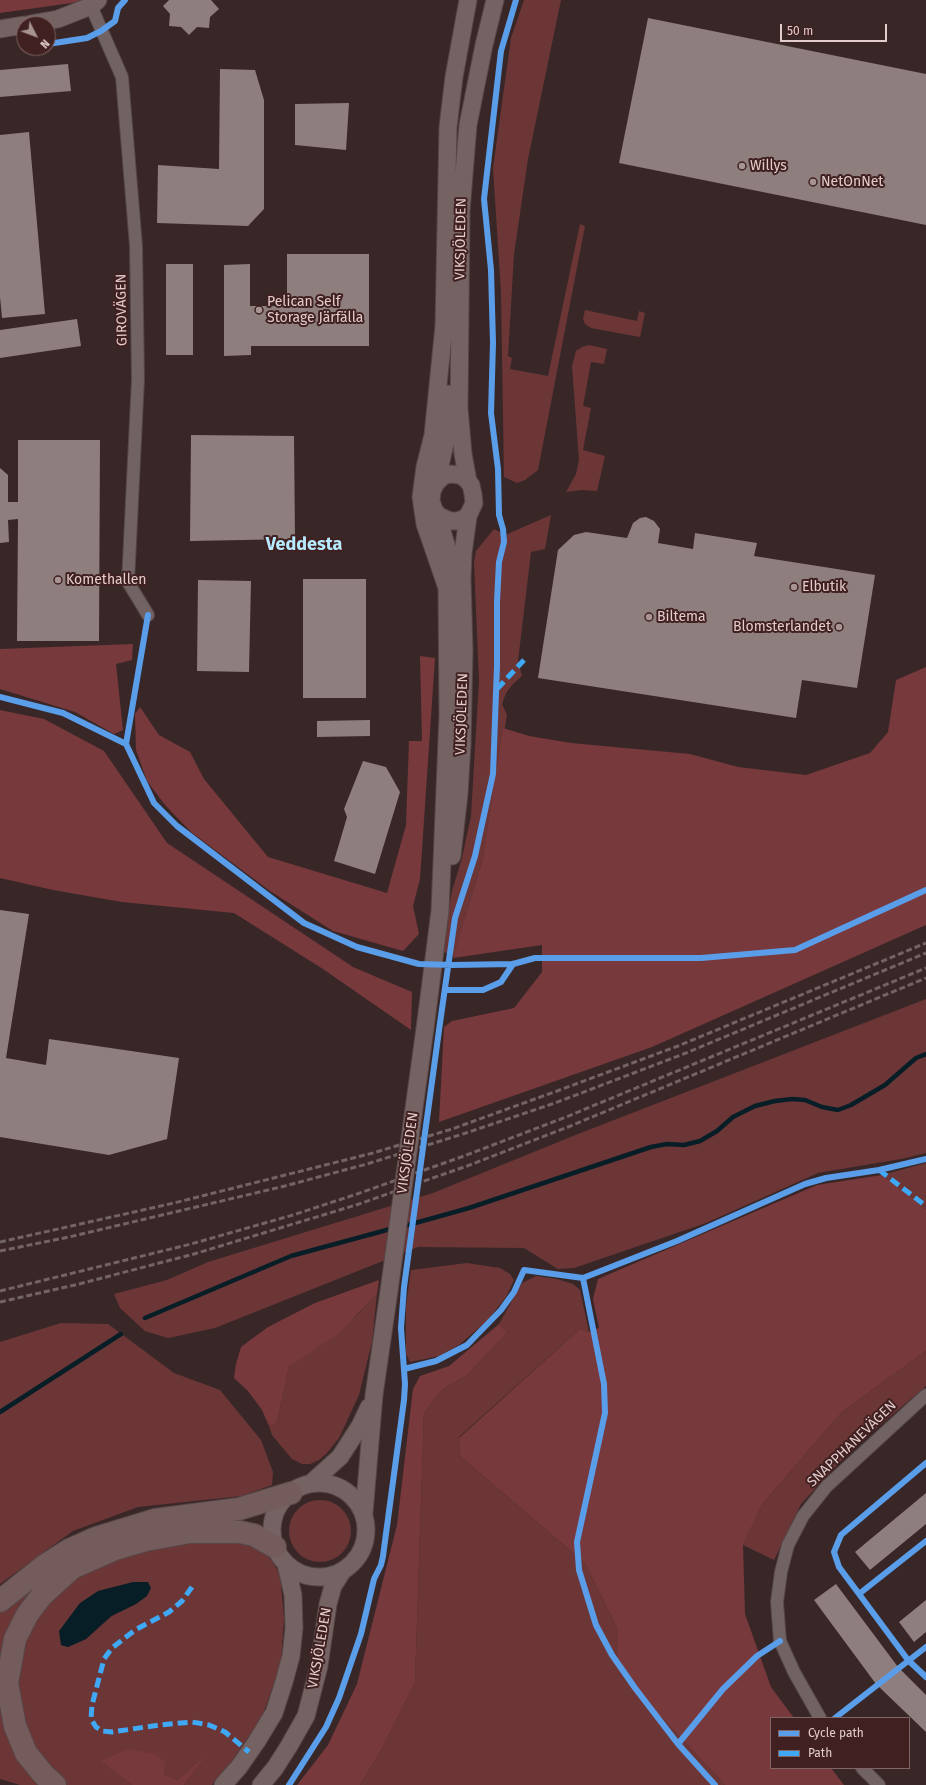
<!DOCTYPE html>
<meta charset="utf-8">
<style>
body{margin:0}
#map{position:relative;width:926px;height:1785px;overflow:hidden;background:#392728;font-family:"Fira Sans",sans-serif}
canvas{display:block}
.legend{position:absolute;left:770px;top:1717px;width:140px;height:52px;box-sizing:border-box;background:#402021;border:1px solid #816565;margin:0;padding:5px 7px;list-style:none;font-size:12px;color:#e3cdcc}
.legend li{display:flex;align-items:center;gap:8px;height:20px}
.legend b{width:20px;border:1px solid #816565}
.north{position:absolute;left:16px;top:16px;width:40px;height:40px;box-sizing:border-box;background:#402021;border:1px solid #816565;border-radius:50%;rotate:132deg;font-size:11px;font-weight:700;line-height:16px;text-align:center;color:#e3cdcc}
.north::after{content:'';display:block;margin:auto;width:14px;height:18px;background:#a89393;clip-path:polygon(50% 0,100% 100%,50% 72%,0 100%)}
.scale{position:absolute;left:780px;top:24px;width:107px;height:18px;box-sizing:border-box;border:2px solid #e3cdcc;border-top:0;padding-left:5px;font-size:12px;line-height:14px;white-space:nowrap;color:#e3cdcc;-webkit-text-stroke:3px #402021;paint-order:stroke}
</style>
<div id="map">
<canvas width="926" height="1785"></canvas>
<ul class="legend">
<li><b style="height:5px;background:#5a9eea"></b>Cycle path</li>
<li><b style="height:5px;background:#3fa9f5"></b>Path</li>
</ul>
<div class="north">N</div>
<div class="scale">50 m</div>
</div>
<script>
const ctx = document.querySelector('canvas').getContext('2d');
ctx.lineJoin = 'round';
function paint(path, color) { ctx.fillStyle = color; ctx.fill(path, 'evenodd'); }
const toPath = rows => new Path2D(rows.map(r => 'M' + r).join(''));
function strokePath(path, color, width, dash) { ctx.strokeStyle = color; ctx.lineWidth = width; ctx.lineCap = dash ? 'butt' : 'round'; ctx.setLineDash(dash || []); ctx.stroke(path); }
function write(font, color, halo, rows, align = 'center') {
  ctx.font = font + ' "Fira Sans",sans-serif'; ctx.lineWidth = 4; ctx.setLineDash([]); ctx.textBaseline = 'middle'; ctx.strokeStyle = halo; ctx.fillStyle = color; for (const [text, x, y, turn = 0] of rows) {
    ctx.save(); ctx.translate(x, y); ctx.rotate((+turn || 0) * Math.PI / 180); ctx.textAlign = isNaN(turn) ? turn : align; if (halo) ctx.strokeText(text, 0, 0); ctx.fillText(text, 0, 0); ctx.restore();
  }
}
const green = toPath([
 [524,0,561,0,528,159,514,254,508,356,512,358,510,369,548,376,580,224,585,226,538,470,525,480,517,483,504,477,501,293,493,168,511,38],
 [585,310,637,321,639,311,645,313,640,337,591,328,585,324,583,319],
 [589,345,607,349,604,364,591,362,583,406,591,408,583,450,605,456,597,491,581,490,566,492,576,474,579,460,572,366,576,351,582,347],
 [551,515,545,549,531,552,518,661,522,676,513,684,506,693,502,704,507,715,483,858,454,956,441,951,452,891,462,858,471,816,479,681,474,562,476,551,494,529,505,535],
 [926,999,926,1153,901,1159,818,1173,706,1223,574,1268,558,1269,524,1248,418,1247,215,1328,168,1338,145,1331,120,1308,114,1294,167,1280,208,1262,433,1193,578,1134],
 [926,1163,926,1209,882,1175],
 [467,1263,500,1268,510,1274,514,1280,506,1297,487,1321,459,1345,439,1356,410,1362,406,1354,406,1306,411,1270],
 [536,1276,557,1279,573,1284,580,1290,589,1332,580,1329,459,1437,460,1456,585,1563,618,1630,618,1671,725,1785,360,1785,383,1747,415,1683,424,1413,443,1389,467,1375,507,1333,499,1324,522,1283],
 [377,1294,372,1342,359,1395,339,1438,327,1453,319,1460,310,1464,302,1464,292,1459,272,1435,269,1426,277,1423,289,1367,355,1317],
 [61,1323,108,1324,174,1373,220,1390,261,1440,273,1472,272,1485,242,1496,138,1507,73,1531,0,1584,0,1342],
 [926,1351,926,1386,851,1450,801,1504,774,1560,743,1545,763,1503,842,1412],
 '289 1531a31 31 0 1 1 62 0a31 31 0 1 1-62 0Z',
 [229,1540,250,1545,263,1551,272,1561,280,1574,284,1618,281,1663,262,1717,229,1765,212,1785,184,1785,205,1756,177,1780,102,1761,132,1785,67,1785,38,1752,24,1726,16,1686,20,1649,32,1617,71,1577,132,1550,182,1542],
 [151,1588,136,1604,112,1616,86,1639,68,1647,61,1645],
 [46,1574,0,1671,0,1613],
 [0,1692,3,1720,17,1753,42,1785,20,1785,0,1779]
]);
const forest = toPath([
 [0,0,82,0,79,2,0,13],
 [133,644,132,660,116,664,123,730,114,734,75,712,0,689,0,649],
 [420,656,435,658,420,879,413,906,419,934,403,951,333,931,270,891,191,832,165,805,147,781,136,750,135,714,140,707,159,735,190,752,204,779,268,857,387,893,406,825,409,741,422,741],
 [926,667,926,925,652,1047,439,1122,444,1027,452,1021,514,1008,542,972,542,945,453,958,483,858,503,728,529,736,571,743,690,754,738,767,806,775,870,753,888,732,896,680],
 [0,710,44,719,104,751,167,843,353,967,412,992,411,1030,323,969,234,913,122,902,53,890,0,878],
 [882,1175,926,1209,926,1351,842,1412,763,1503,743,1545,745,1614,771,1687,794,1718,771,1718,771,1768,831,1768,844,1785,725,1785,618,1671,618,1630,585,1563,460,1456,459,1438,580,1329,589,1332,599,1328,593,1299,598,1279,817,1185],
 [379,1280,377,1294,339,1333,289,1367,277,1423,269,1426,262,1410,248,1391,234,1378,236,1364,241,1347,268,1327,315,1303],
 [499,1324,507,1333,467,1375,443,1389,424,1413,415,1683,383,1747,360,1785,297,1785,328,1745,357,1684,397,1525,413,1389,420,1376,449,1366],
 [128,1749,155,1754,165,1762,164,1775,177,1780,207,1754,184,1785,132,1785,101,1761]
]);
const water = toPath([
 [133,1582,148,1582,151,1588,147,1596,136,1604,111,1616,86,1639,68,1647,61,1645,59,1631,80,1603,98,1591]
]);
const stream = toPath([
 [401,1227,469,1208,651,1147,667,1144,684,1145,700,1141,717,1131,733,1117,755,1106,775,1101,792,1099,805,1100,822,1107,838,1110,851,1105,885,1085,916,1058,926,1054],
 [145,1318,291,1256,394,1228],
 [0,1412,121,1334]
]);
const building = toPath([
 [169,0,211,0,219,9,210,17,209,28,197,27,189,35,181,27,169,26,170,14,163,6],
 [648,18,926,74,926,225,619,163],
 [68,64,71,91,0,97,0,70],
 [220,69,255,70,264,100,264,209,248,226,157,223,158,165,219,169],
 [349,103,346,150,295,145,295,104],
 [29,132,45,314,2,318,0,297,0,135],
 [287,254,369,254,369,346,251,346,251,355,224,356,224,265,250,264,250,306,287,306],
 [166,264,193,264,193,355,166,355],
 [77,319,81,346,0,358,0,330],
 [191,435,294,436,295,539,190,541],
 [18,440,100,440,99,641,17,641,18,519,8,520,9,542,0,543,0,468,8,475,8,502,18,502],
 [646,517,654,521,660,529,658,543,693,549,695,533,757,543,754,556,875,575,857,688,802,680,796,718,538,678,558,550,574,535,586,532,627,538,633,523,640,518],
 [303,579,366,579,366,698,303,698],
 [198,580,251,581,249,672,197,671],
 [370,720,370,736,317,737,317,721],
 [363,761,386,767,400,792,375,874,334,861,347,817,344,809],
 [0,910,29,914,6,1058,46,1065,49,1039,179,1058,167,1139,109,1155,0,1137],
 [926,1493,926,1524,870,1570,855,1552],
 [836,1584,898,1667,926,1695,926,1732,876,1684,814,1600],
 [926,1600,926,1632,914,1642,899,1622]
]);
const street = toPath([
 [91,6,122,77,136,246,138,379,128,582,148,615],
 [820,1718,794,1672,780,1641,777,1602,781,1572,788,1545,803,1516,827,1486,926,1395],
 [862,1768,879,1785]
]);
const secondary = toPath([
 [30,24,58,19,91,6,98,0],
 [0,29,24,25],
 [450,474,460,475,466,479,471,485,473,494,474,503,469,514,464,519,457,521,450,521,439,516,434,510,431,501,432,491,436,483,443,476,450,474],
 [468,481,463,454,459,408,461,211,468,125,484,45,495,0],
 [436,483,447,435,448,394],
 [447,588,425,524,421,497,425,467,433,435,444,326,448,127,454,77,468,0],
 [452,856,459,794,462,745,464,650,462,579,463,553,468,517],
 [426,1021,440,911,448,715,447,588,449,571,449,555,437,514],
 '272 1530a47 47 0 1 1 94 0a47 47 0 1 1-94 0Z',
 [310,1484,340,1457,360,1426,369,1407],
 [364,1513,374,1395,389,1291],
 [223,1785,239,1767,257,1741,274,1713,284,1682,291,1656,294,1628,293,1595,286,1564],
 [261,1785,275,1768,289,1746,306,1716,319,1666,328,1604,333,1586,342,1572]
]);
const highway = toPath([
 [0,1601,44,1566,69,1550,96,1538,155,1520,239,1509,291,1493],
 [55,1785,43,1774,26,1753,15,1726,7,1683,15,1639,27,1615,42,1595,72,1568,115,1549,146,1540,190,1532,240,1532,254,1535,275,1547]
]);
const rail = toPath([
 [0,1242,174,1203,373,1153,452,1129,557,1091,678,1046,926,943],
 [0,1251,69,1237,285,1186,367,1164,466,1133,555,1103,686,1053,926,953],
 [0,1291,191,1244,293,1215,357,1194,464,1156,566,1117,926,968],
 [0,1302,79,1284,194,1254,356,1205,467,1166,568,1127,926,978]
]);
const secondaryBridge = toPath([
 [389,1291,426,1021]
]);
const quiet = toPath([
 [497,689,524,660],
 [879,1170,926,1206],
 [192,1587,182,1601,169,1612,135,1630,112,1648,104,1659,92,1705,91,1719,96,1727,102,1731,112,1732,159,1725,192,1722,209,1725,225,1732,249,1752]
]);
const cycleway = toPath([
 [48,44,87,38,101,31,115,21,118,8,125,0],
 [148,615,126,744,154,803,177,826,304,923,357,947,419,964,452,965,513,964,535,958,701,958,795,950,926,890],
 [0,697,63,713,126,744],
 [445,990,483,990,501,982,513,964],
 [583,1278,604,1384,605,1413,577,1542,579,1570,596,1625,612,1655,635,1688,678,1744,715,1785],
 [404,1369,436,1361,467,1345,501,1310,514,1292,524,1270,583,1278,677,1241,805,1184,826,1178,879,1170,926,1159],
 [926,1463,841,1535,834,1552,839,1567,908,1660,926,1677],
 [859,1594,926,1541],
 [835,1718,926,1647],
 [678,1744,723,1689,757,1656,780,1641],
 [289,1785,326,1727,339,1698,361,1634,374,1579,381,1565,383,1556,404,1400,405,1384,401,1328,404,1287,440,1023,455,918,475,856,493,774,497,666,497,602,499,562,504,542,503,529,499,515,498,469,491,413,493,343,491,270,484,199,501,51,516,0]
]);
const markers = [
 [742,166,4,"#a89393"],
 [813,182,4,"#a89393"],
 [259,310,4,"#a89393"],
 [58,580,4,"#a89393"],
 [794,587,4,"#a89393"],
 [649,617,4,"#a89393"],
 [839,627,4,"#a89393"]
];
const poiNames = [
 ["Willys",750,166],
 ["NetOnNet",821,182],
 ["Pelican Self",267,302],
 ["Storage Järfälla",267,318],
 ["Komethallen",66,580],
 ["Elbutik",802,587],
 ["Biltema",657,617],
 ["Blomsterlandet",831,627,"right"]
];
const streetNames = [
 ["VIKSJÖLEDEN",461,239,-89],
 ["GIROVÄGEN",122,310,-91],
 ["VIKSJÖLEDEN",462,714,-88],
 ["VIKSJÖLEDEN",408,1153,-82],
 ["SNAPPHANEVÄGEN",852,1444,-44],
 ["VIKSJÖLEDEN",320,1648,-80]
];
const districtNames = [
 ["Veddesta",304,545]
];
paint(green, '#6c3637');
paint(forest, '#77393c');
paint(water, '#071e26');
strokePath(stream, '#071e26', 4.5);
paint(building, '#8e7e7e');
strokePath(street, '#564646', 14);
strokePath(secondary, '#564646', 19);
strokePath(highway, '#564646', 24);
strokePath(street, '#716364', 12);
strokePath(secondary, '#756364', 17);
strokePath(highway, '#745c5d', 22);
strokePath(rail, '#726464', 3, [6, 3]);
strokePath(secondaryBridge, '#564646', 19, []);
strokePath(secondaryBridge, '#756364', 17);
strokePath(quiet, '#3fa9f5', 5, [10, 5]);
strokePath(cycleway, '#5a9eea', 6);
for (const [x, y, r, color] of markers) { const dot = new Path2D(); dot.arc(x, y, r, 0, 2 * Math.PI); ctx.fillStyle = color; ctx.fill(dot); strokePath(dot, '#402021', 1.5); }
write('14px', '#e3cdcc', '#402021', poiNames, 'left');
write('14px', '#e3cdcc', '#402021', streetNames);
write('bold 18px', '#b6eafe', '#402021', districtNames);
</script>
